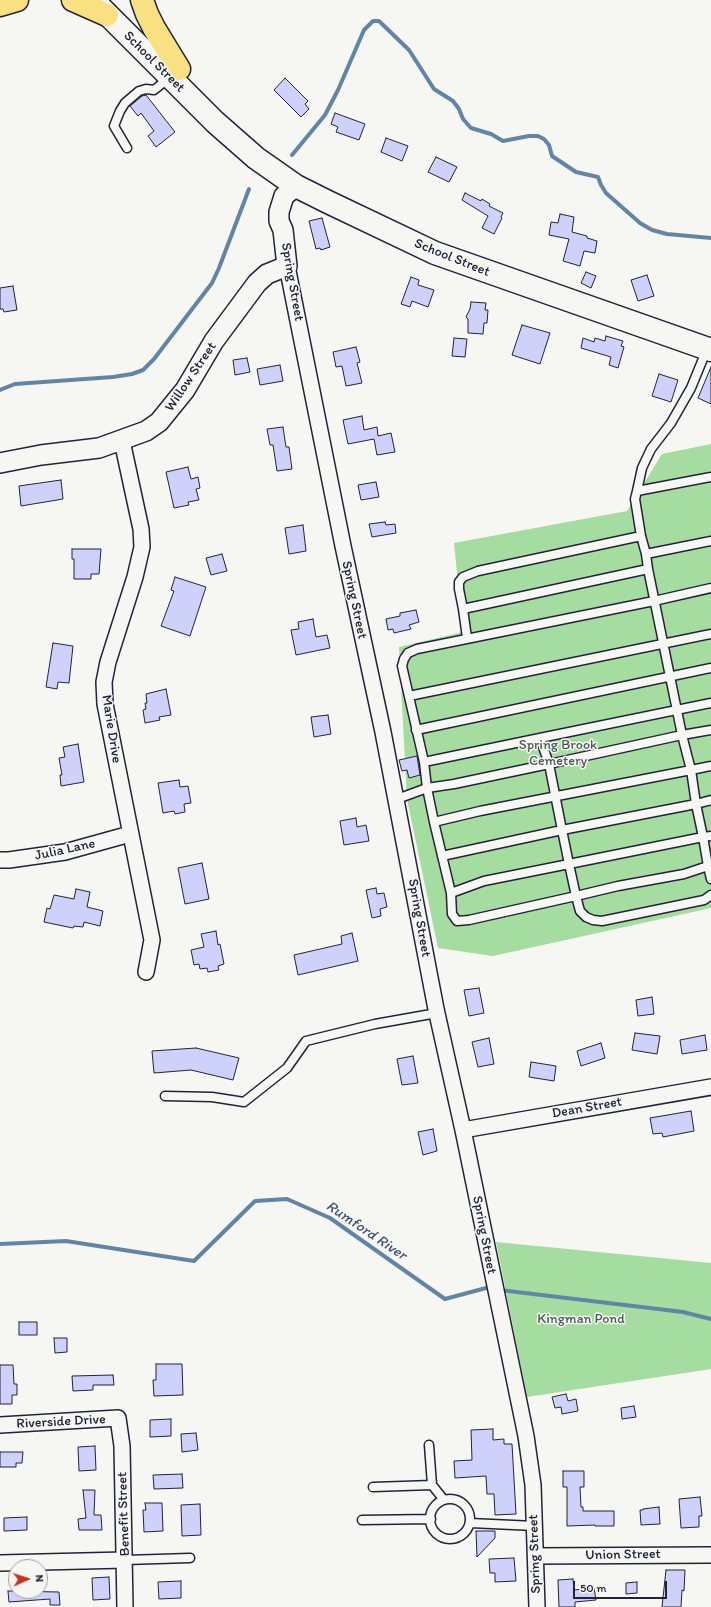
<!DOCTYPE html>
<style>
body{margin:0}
#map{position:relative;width:711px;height:1607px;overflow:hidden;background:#f6f6f2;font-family:Itim,sans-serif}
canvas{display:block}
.north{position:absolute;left:8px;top:1559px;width:40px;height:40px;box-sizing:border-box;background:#f6f6f2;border:1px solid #a1a1a9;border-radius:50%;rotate:87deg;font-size:11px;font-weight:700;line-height:16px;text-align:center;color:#22223b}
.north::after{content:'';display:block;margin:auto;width:14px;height:18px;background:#c8321e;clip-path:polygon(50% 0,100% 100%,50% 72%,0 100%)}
.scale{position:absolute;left:573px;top:1581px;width:94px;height:18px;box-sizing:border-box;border:2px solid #22223b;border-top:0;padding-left:5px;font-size:12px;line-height:14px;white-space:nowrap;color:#22223b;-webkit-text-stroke:3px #f6f6f2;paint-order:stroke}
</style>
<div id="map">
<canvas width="711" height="1607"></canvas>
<div class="north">N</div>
<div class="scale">50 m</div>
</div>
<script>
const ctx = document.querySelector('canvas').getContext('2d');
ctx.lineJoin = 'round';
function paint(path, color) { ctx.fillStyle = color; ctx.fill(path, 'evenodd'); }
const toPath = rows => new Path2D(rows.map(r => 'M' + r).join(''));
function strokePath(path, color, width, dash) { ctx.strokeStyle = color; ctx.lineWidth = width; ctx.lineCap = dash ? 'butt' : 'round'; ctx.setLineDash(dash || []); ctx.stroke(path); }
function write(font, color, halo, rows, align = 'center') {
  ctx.font = font + ' Itim,sans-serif'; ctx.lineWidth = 3; ctx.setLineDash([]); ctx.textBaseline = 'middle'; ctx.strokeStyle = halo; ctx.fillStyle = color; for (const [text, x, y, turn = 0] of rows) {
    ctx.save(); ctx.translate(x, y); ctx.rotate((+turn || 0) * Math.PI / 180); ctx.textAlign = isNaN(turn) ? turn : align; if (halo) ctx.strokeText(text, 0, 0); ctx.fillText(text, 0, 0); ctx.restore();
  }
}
const green = toPath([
 [711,444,711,908,493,956,438,948,407,799,399,647,463,632,454,543,627,511,662,454],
 [496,1242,711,1263,711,1369,527,1397]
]);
const stream = toPath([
 [292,155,325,115,338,90,364,30,373,21,379,21,409,50,434,89,453,101,459,109,463,119,471,128,491,134,503,141,529,136,538,136,544,139,549,145,552,156,576,172,598,177,601,185,606,193,640,223,652,230,667,234,711,238],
 [0,390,15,384,113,377,132,374,143,370,154,359,212,283,219,268,249,189],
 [0,1244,66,1241,194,1261,255,1201,287,1199,330,1218,445,1299,486,1288,493,1289],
 [500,1290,683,1312,711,1319]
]);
const building = toPath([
 [285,78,308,101,305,104,309,109,301,117,274,90,285,78],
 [146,95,175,132,156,147,148,136,154,131,141,113,138,116,130,106,142,96,146,95],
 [335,113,365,124,359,140,336,132,338,127,331,124,335,113],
 [386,138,408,146,402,161,381,152,386,138],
 [436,157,457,167,449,182,428,172,436,157],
 [465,193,481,201,482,199,490,204,489,206,503,213,501,217,502,218,494,234,482,228,488,216,462,200,465,193],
 [560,214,574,217,572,232,587,236,587,238,597,241,595,253,584,251,580,266,563,261,569,239,549,235,551,222,558,223,560,214],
 [322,218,330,247,321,250,320,248,316,249,309,221,322,218],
 [586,272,596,276,591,288,581,283,586,272],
 [647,275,654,296,638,301,631,280,647,275],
 [411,277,419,280,418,285,434,290,428,307,412,301,410,307,401,304,411,277],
 [13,286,17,310,4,312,3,309,0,309,0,288,13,286],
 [471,302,486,303,485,310,488,310,487,323,484,323,483,334,468,333,468,319,466,317,470,309,471,302],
 [522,325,550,333,540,364,512,355,522,325],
 [606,336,623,341,621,346,624,347,618,368,609,365,611,357,581,348,583,338,594,342,595,338,605,341,606,336],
 [454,338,467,339,465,357,452,356,454,338],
 [356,347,360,362,357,363,362,383,346,386,342,366,336,367,333,352,356,347],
 [247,358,250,372,235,375,233,360,247,358],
 [280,365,283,381,260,385,257,369,280,365],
 [711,367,711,404,698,398,711,367],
 [659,374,678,380,671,402,652,396,659,374],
 [362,416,364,430,377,427,378,436,391,433,395,452,377,455,374,439,348,444,343,420,362,416],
 [283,427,286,447,289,447,292,469,277,471,273,445,270,445,267,429,283,427],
 [188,467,191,479,198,477,200,488,196,489,199,500,188,502,189,505,174,508,166,472,188,467],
 [61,480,63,499,21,506,19,486,61,480],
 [376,482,379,497,361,500,358,485,376,482],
 [385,522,386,525,395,524,396,533,372,537,369,524,385,522],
 [303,525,306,551,289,554,285,528,303,525],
 [72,549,101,549,99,574,91,574,91,579,74,579,74,559,72,559,72,549],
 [222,554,227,571,211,575,206,558,222,554],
 [175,577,206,587,190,636,161,626,174,591,171,590,175,577],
 [416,610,419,622,409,625,411,629,394,633,393,629,388,630,386,619,400,616,400,613,416,610],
 [313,619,316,637,327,635,330,648,296,655,291,630,299,629,298,622,313,619],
 [53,643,73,646,69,683,58,682,57,689,46,687,53,643],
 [166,689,171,715,159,717,160,720,145,723,143,710,146,709,145,703,147,703,146,694,166,689],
 [328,715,331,734,314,737,311,717,328,715],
 [78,744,84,782,61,786,60,775,62,775,59,758,65,757,63,747,78,744],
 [417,756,420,775,409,778,407,770,402,771,399,760,417,756],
 [179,780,180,787,188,786,191,803,184,804,185,812,175,814,174,811,163,813,158,783,179,780],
 [356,818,357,827,366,825,369,841,344,845,340,821,356,818],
 [202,863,209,899,185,904,178,868,202,863],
 [376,888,377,894,384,893,387,907,380,909,381,916,372,918,366,890,376,888],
 [76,889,90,892,87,907,103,911,100,926,84,922,83,927,74,926,73,928,44,922,47,908,50,909,54,895,74,899,76,889],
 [216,931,218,945,220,944,224,964,218,966,219,970,208,972,207,968,200,969,199,964,194,965,191,950,204,947,201,934,216,931],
 [352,933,358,961,298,975,294,955,342,944,341,936,352,933],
 [479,988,484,1013,469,1016,464,990,479,988],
 [652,997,654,1014,638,1016,636,1000,652,997],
 [635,1033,660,1036,657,1054,632,1050,635,1033],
 [705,1035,707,1050,682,1054,680,1040,705,1035],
 [489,1038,494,1064,478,1067,472,1042,489,1038],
 [601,1043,605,1058,581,1066,577,1051,601,1043],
 [196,1048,239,1058,233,1080,191,1070,154,1073,152,1051,196,1048],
 [413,1056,418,1083,402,1085,397,1059,413,1056],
 [531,1062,556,1066,554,1081,529,1077,531,1062],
 [691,1111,694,1131,663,1137,662,1133,653,1134,650,1118,691,1111],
 [433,1129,437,1151,423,1155,418,1132,433,1129],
 [19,1322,37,1322,37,1335,19,1335,19,1322],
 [54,1338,67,1338,67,1352,55,1353,54,1338],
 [156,1364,182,1364,183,1395,154,1396,153,1380,156,1380,156,1364],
 [0,1365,13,1365,14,1384,17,1384,17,1395,12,1395,12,1404,0,1404,0,1365],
 [113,1375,114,1385,93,1385,93,1390,73,1391,72,1376,113,1375],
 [566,1394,568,1401,576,1399,578,1411,562,1414,561,1407,555,1408,552,1397,566,1394],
 [634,1406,636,1417,622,1419,621,1408,634,1406],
 [171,1419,171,1436,150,1437,150,1420,171,1419],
 [493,1429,493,1440,504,1439,504,1444,512,1444,516,1514,495,1515,494,1494,487,1494,486,1476,455,1478,454,1461,472,1460,471,1430,493,1429],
 [196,1433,198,1450,182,1452,181,1434,196,1433],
 [95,1446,96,1470,79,1471,78,1447,95,1446],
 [0,1452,23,1452,22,1463,16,1463,16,1467,0,1467,0,1452],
 [563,1471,584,1471,584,1487,580,1487,581,1507,583,1507,583,1511,614,1511,614,1526,595,1526,595,1525,567,1526,567,1487,563,1487,563,1471],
 [182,1474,183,1488,154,1489,153,1475,182,1474],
 [83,1490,95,1490,94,1515,101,1515,102,1530,79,1530,78,1519,86,1518,83,1490],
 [700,1497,702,1516,699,1516,699,1527,681,1528,679,1499,700,1497],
 [145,1503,162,1503,163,1531,144,1532,143,1510,146,1510,145,1503],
 [200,1504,201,1535,182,1536,181,1505,200,1504],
 [659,1507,660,1524,641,1525,640,1510,643,1510,643,1509,659,1507],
 [27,1517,27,1530,4,1531,4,1518,27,1517],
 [476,1531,495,1531,495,1538,477,1557,476,1531],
 [514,1558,516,1581,495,1582,495,1573,490,1573,489,1559,514,1558],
 [666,1570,685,1570,684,1591,682,1590,681,1607,662,1607,666,1570],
 [109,1577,110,1599,93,1600,92,1578,109,1577],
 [573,1579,574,1590,594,1588,596,1600,575,1602,575,1607,559,1607,558,1580,573,1579],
 [181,1581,181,1598,159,1599,158,1582,181,1581],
 [637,1582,637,1593,626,1594,626,1583,637,1582],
 [8,1591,59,1592,60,1605,50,1605,50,1599,9,1602,8,1591]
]);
const service = toPath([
 [127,148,114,126,120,111,125,103,139,91,146,89,154,90,169,78],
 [707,349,691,388,671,423,651,449,642,468,637,491,711,477],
 [637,491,635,499,641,536,646,554,711,541],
 [648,569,682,735,711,730],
 [711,588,654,601,417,649,408,653,404,659,402,666,424,762,427,788,454,784,549,764,562,830,569,864,576,896,618,886,684,874,708,866,703,837,569,864,484,881,451,893,452,914,457,921,469,920,576,896,580,911,586,917,593,920,602,921,704,900,711,895],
 [463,609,459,589,459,582,463,577,478,571,641,536],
 [467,638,463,609,648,569,646,554],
 [409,696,711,634],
 [416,730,711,668],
 [424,762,540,738],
 [711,766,691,770,696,804,711,800],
 [397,799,427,788,434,822],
 [442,856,562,830,696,804,703,837,711,836],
 [708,866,711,879],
 [451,893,434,822,480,811,691,770,682,735,549,764,540,738,711,703],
 [165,1096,212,1097,244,1102,287,1068,306,1041,375,1024,437,1013],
 [429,1445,432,1485,444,1500],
 [373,1487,432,1485],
 '430 1519a20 20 0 1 1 40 0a20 20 0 1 1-40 0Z',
 [362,1520,431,1519],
 [470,1523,535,1526],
 [125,1560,190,1558]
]);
const minor = toPath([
 [287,266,343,546,383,732,436,1009,463,1130,526,1436,533,1485,537,1607],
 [122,441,141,529,142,547,135,577,108,662,104,682,105,704,152,940,146,972],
 [0,860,9,860,65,852,130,834],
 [463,1130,711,1087],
 [0,1425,118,1418,122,1446,125,1607],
 [536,1556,711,1555],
 [0,1563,125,1560]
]);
const tertiary = toPath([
 [0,463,41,455,99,448,146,431,159,422,185,390,214,341,257,283,267,274,287,266,283,230,279,221,279,212,284,196,296,186]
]);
const secondary = toPath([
 [94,1,215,122,256,158,296,186,328,202,435,253,711,350]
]);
const trunk = toPath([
 [73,0,107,15],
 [142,0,147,14,154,28,179,69],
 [0,5,17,0]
]);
const streetNames = [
 ["School Street",154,62,45],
 ["School Street",452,258,22],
 ["Spring Street",292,282,80],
 ["Willow Street",191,377,-56],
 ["Spring Street",354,600,78],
 ["Marie Drive",111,729,81],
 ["Julia Lane",65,850,-12],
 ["Spring Street",419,918,80],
 ["Dean Street",587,1108,-10],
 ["Spring Street",484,1235,79],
 ["Riverside Drive",61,1422,-3],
 ["Benefit Street",124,1514,-92],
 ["Spring Street",535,1554,-92],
 ["Union Street",623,1555,-1]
];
const parkNames = [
 ["Spring Brook",558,745],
 ["Cemetery",558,761],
 ["Kingman Pond",581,1319]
];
const waterNames = [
 ["Rumford River",366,1231,34]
];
paint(green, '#a5dc9f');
strokePath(stream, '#6285a5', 4);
paint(building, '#ced1fa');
strokePath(building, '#22223b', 1);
strokePath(service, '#22223b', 11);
strokePath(minor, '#22223b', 18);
strokePath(tertiary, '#22223b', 22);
strokePath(secondary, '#22223b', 25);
strokePath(trunk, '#22223b', 25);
strokePath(service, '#f6f6f2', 8);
strokePath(minor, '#f6f6f2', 15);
strokePath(tertiary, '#f6f6f2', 19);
strokePath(secondary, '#f6f6f2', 22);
strokePath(trunk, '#f9e181', 22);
write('14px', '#22223b', '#f6f6f2', streetNames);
write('14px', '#495a59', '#f6f6f2', parkNames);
write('italic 15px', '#425470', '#f6f6f2', waterNames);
</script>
